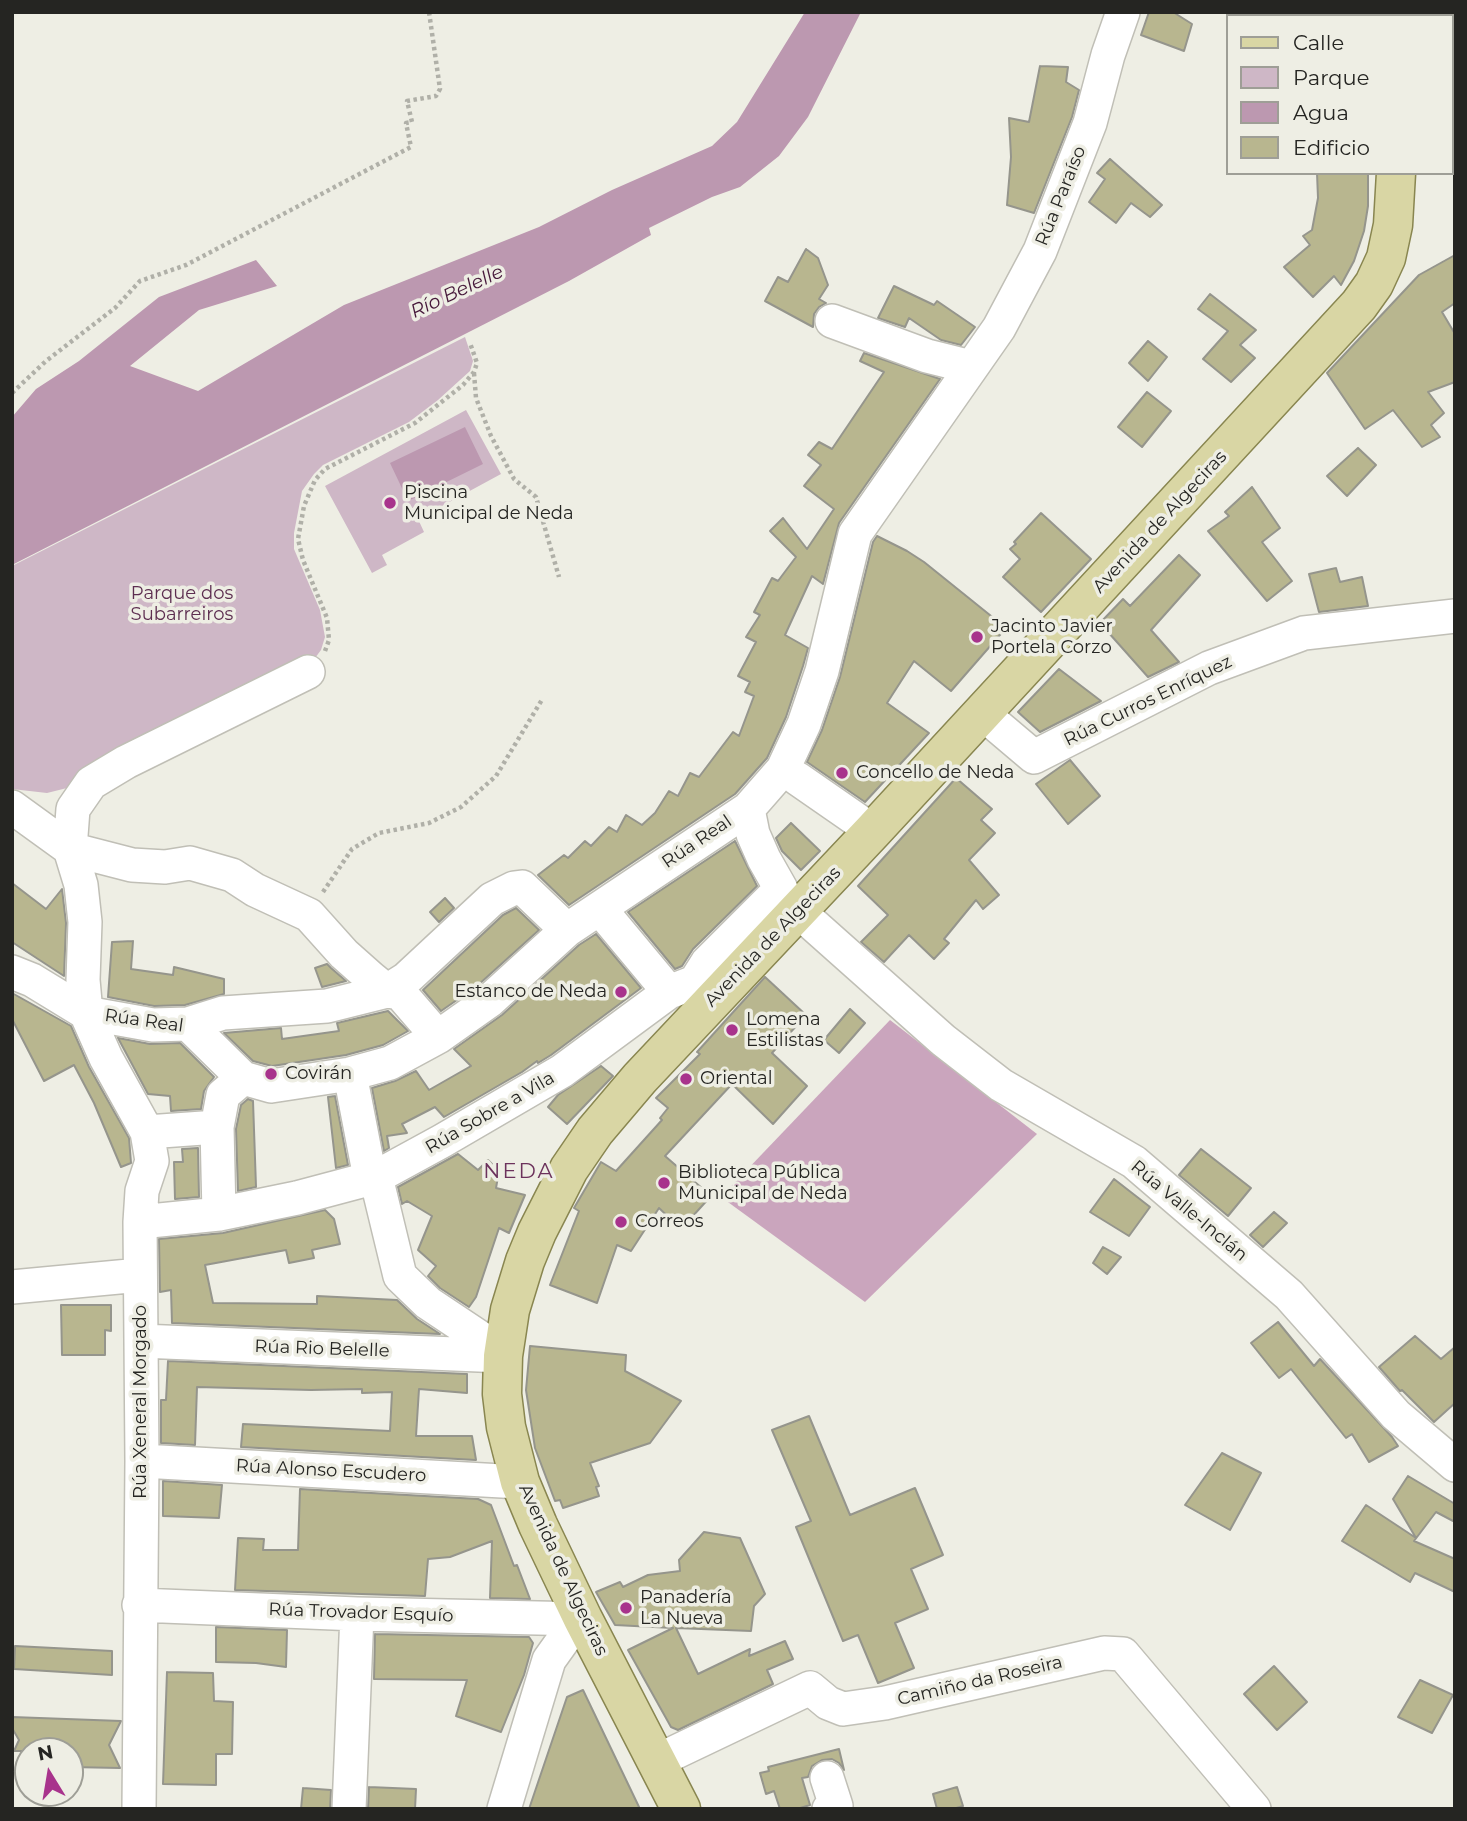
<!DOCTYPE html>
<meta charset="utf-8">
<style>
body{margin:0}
#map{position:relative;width:1467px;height:1821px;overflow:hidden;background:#eeeee4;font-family:Montserrat,sans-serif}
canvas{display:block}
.frame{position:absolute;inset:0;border:14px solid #252522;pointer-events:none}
.legend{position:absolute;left:1226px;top:14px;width:228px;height:161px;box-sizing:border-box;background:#eeeee4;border:2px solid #9e9e96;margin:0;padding:9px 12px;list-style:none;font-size:21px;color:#252522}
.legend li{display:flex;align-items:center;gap:14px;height:35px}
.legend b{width:35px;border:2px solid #9e9e96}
.north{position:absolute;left:14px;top:1737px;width:70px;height:70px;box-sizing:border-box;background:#eeeee4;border:2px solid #9e9e96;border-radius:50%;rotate:349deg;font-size:19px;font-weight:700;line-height:28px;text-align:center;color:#252522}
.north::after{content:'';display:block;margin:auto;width:24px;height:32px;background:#a8338c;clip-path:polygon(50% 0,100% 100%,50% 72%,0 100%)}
</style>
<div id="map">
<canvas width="1467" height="1821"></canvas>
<div class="frame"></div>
<ul class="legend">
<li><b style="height:9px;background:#d9d6a4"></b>Calle</li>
<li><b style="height:19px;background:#ceb7c6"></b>Parque</li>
<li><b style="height:19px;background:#bc98b0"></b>Agua</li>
<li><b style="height:19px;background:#b8b68f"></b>Edificio</li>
</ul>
<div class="north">N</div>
</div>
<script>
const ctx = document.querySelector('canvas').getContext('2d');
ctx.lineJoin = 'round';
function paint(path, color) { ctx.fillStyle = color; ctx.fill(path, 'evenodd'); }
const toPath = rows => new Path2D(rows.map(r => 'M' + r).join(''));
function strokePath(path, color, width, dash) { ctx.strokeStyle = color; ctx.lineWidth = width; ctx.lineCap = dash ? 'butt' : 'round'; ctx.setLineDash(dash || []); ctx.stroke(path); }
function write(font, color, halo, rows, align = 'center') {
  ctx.font = font + ' Montserrat,sans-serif'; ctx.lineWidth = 7; ctx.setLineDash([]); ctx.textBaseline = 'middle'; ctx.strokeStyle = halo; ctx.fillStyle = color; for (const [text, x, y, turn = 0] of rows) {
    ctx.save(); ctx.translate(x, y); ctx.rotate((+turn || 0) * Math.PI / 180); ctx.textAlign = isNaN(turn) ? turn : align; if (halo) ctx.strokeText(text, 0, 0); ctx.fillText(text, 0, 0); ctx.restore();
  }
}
const green = toPath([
 [465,337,473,361,470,371,438,400,409,422,323,465,314,474,302,491,294,533,294,549,320,610,325,637,321,650,312,662,71,787,47,793,12,789,12,566],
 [466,410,501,474,418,519,424,532,382,555,387,565,372,573,325,486]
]);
const forest = toPath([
 [890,1020,1037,1134,865,1302,721,1197]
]);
const water = toPath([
 [805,12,861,12,808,117,779,156,740,187,712,197,649,228,651,235,569,281,12,565,12,417,36,389,79,361,159,297,256,260,277,286,199,310,130,366,198,391,344,305,539,227,612,190,712,146,737,122],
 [465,427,483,464,408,501,390,463]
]);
const building = toPath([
 [1149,12,1173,12,1192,24,1184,51,1141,35,1149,12],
 [1040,66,1068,67,1066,82,1079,90,1072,117,1034,213,1007,205,1011,157,1009,118,1029,122,1040,66],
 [1110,159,1162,205,1150,217,1131,203,1116,223,1089,202,1105,179,1097,173,1110,159],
 [1317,173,1368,173,1368,206,1364,231,1354,261,1341,285,1334,276,1313,297,1284,267,1310,245,1303,236,1312,230,1318,198,1317,173],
 [806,249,818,258,828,285,819,299,826,303,819,307,814,314,813,327,765,301,778,277,788,282,806,249],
 [1455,255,1455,303,1442,312,1455,334,1455,382,1428,392,1444,413,1431,425,1440,437,1422,447,1393,410,1365,429,1327,373,1419,275,1455,255],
 [894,286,934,305,937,301,975,327,961,345,941,340,909,318,905,327,878,318,894,286],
 [1210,294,1256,330,1240,345,1255,358,1231,382,1203,359,1228,331,1198,309,1210,294],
 [1148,341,1167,357,1148,381,1129,363,1148,341],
 [864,353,940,379,839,523,823,584,812,576,785,635,808,648,803,666,786,717,767,758,735,794,569,905,538,875,564,855,568,858,585,841,591,846,609,827,617,832,626,815,642,825,655,813,669,791,678,796,690,773,699,777,733,732,739,736,754,696,745,692,750,682,738,676,756,642,746,637,760,615,754,612,772,578,778,581,796,557,770,531,783,518,807,549,834,509,804,486,821,465,808,455,819,442,832,449,884,372,860,361,864,353],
 [1147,392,1171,411,1142,447,1118,427,1147,392],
 [1358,448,1376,465,1347,496,1327,476,1358,448],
 [1252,487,1280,528,1262,542,1292,581,1267,601,1208,531,1229,516,1225,512,1252,487],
 [1041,513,1091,559,1041,612,1003,577,1020,559,1010,549,1016,544,1014,542,1041,513],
 [877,536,907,551,924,562,1006,628,951,691,914,661,887,703,929,733,865,802,807,762,822,730,840,677,873,542,877,536],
 [1179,555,1200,575,1151,630,1179,662,1148,677,1100,623,1123,599,1130,606,1179,555],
 [1336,568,1340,582,1362,577,1368,606,1319,612,1309,574,1336,568],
 [1059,669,1101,701,1040,732,1018,712,1059,669],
 [1070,760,1100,796,1068,824,1036,784,1070,760],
 [956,778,992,809,981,820,995,833,969,860,999,895,983,909,976,900,944,939,949,943,934,959,909,935,884,962,861,942,888,915,858,886,956,778],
 [791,823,820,851,801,870,782,851,776,838,791,823],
 [735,841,757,886,693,949,682,966,675,969,628,912,735,841],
 [12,883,46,909,62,889,66,923,64,976,12,942,12,883],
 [445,898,454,908,439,922,430,912,445,898],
 [516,908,539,930,477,986,441,1011,423,990,503,915,516,908],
 [596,934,641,988,551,1055,538,1063,537,1061,522,1072,444,1117,435,1107,402,1124,407,1133,387,1136,389,1148,384,1151,372,1088,395,1081,416,1071,429,1090,471,1066,454,1049,502,1015,579,945,596,934],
 [133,941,131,969,173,975,174,967,224,979,224,994,185,1005,154,1006,108,997,112,942,133,941],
 [327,964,331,968,346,981,322,987,315,968,327,964],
 [765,977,806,1015,772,1053,807,1086,773,1124,732,1084,665,1156,711,1196,681,1229,659,1208,631,1251,617,1245,597,1303,550,1285,579,1211,574,1208,601,1162,616,1171,662,1120,660,1118,668,1108,656,1098,700,1054,697,1052,765,977],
 [12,993,71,1026,89,1067,129,1138,131,1163,121,1167,94,1103,74,1065,44,1081,12,1019,12,993],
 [850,1009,865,1023,839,1053,824,1040,850,1009],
 [388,1011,408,1031,383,1045,346,1055,272,1066,253,1061,224,1033,281,1028,282,1039,339,1031,337,1023,388,1011],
 [118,1038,150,1044,180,1043,214,1077,204,1091,201,1109,171,1111,170,1096,148,1094,118,1038],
 [601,1066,613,1076,567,1124,548,1107,558,1095,601,1066],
 [335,1096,348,1165,336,1168,328,1097,335,1096],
 [248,1099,253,1101,256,1187,238,1191,236,1129,241,1105,248,1099],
 [198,1148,199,1197,175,1199,174,1162,183,1162,182,1149,198,1148],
 [1201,1149,1251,1188,1228,1216,1179,1175,1201,1149],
 [458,1154,478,1170,488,1160,499,1171,496,1188,525,1195,509,1233,499,1228,476,1297,469,1307,440,1288,428,1276,436,1266,418,1250,432,1216,407,1201,402,1204,398,1187,458,1154],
 [1114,1179,1150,1207,1129,1236,1090,1212,1114,1179],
 [325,1210,334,1219,340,1244,312,1250,314,1258,289,1263,286,1250,205,1265,213,1303,317,1304,317,1296,397,1300,417,1319,440,1334,172,1323,171,1290,160,1292,159,1239,223,1233,325,1210],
 [1274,1212,1287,1223,1263,1247,1250,1235,1274,1212],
 [1103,1247,1121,1257,1107,1274,1093,1263,1103,1247],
 [61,1305,111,1305,111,1331,105,1330,105,1355,62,1355,61,1305],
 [1278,1322,1314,1366,1320,1359,1392,1437,1398,1446,1369,1462,1352,1434,1346,1438,1291,1369,1279,1378,1251,1343,1278,1322],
 [1415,1336,1441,1359,1455,1347,1455,1403,1434,1422,1402,1390,1400,1391,1379,1367,1415,1336],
 [530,1346,626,1355,625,1371,681,1401,650,1443,590,1463,599,1486,596,1487,599,1496,563,1508,560,1500,555,1501,535,1448,526,1390,530,1346],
 [168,1361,467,1374,467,1393,419,1389,416,1436,472,1436,476,1460,241,1447,243,1424,390,1431,392,1392,362,1393,362,1389,311,1390,197,1387,195,1445,161,1443,161,1400,166,1400,168,1361],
 [809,1416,850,1515,915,1488,943,1555,911,1569,928,1609,895,1623,914,1668,878,1683,858,1635,843,1641,796,1527,811,1521,772,1430,809,1416],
 [1222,1453,1261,1473,1230,1530,1185,1505,1222,1453],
 [1408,1476,1455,1504,1455,1522,1436,1512,1414,1541,1455,1559,1455,1592,1415,1573,1410,1582,1342,1541,1366,1505,1416,1538,1393,1499,1408,1476],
 [163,1481,222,1485,219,1518,163,1516,163,1481],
 [300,1489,478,1499,491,1505,514,1566,517,1565,530,1599,490,1598,492,1541,450,1557,428,1559,425,1596,235,1590,238,1538,264,1539,263,1550,298,1550,300,1489],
 [704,1532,740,1538,765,1594,754,1606,751,1631,676,1628,698,1674,750,1649,749,1656,785,1641,793,1659,767,1670,773,1684,678,1730,671,1727,628,1650,673,1628,615,1625,596,1592,620,1582,623,1587,648,1575,680,1571,679,1560,704,1532],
 [216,1627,287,1630,286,1667,256,1663,216,1662,216,1627],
 [375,1634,529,1637,533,1643,524,1675,501,1732,456,1716,467,1680,374,1679,375,1634],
 [15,1646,112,1651,112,1675,14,1669,15,1646],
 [1274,1666,1307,1702,1277,1730,1244,1694,1274,1666],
 [167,1672,213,1673,214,1701,233,1702,232,1754,216,1754,216,1785,163,1784,167,1672],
 [1420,1680,1453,1695,1432,1733,1398,1717,1420,1680],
 [583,1690,640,1809,529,1809,567,1697,583,1690],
 [12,1717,121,1721,109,1745,120,1768,70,1767,70,1751,14,1751,19,1740,12,1728,12,1717],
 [839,1749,844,1770,839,1763,832,1759,822,1760,812,1766,808,1777,802,1778,810,1805,797,1809,780,1809,774,1791,766,1794,760,1773,769,1771,768,1767,839,1749],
 [369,1787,416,1789,415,1809,368,1809,369,1787],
 [957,1787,963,1806,953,1809,937,1809,933,1794,957,1787],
 [303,1788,331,1790,330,1809,301,1809,303,1788]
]);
const path = toPath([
 [474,373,476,398,491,436,514,479,536,497,559,577],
 [12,393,46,361,115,308,140,281,186,265,411,147,406,123,412,122,407,101,436,96,440,89,429,12],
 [325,651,329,640,327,618,303,560,298,539,304,506,315,480,325,469,415,423,463,385,474,372,477,363,470,343],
 [323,892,352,849,379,833,429,823,461,807,496,776,543,698]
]);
const minor = toPath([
 [832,321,927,356,971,367],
 [982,713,1034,757,1209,668,1304,633,1455,616],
 [798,779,873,831],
 [12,807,70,849,81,885,85,922,83,980,86,1013,106,1058,147,1132,152,1161,142,1191,140,1222,142,1461,139,1809],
 [70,849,132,865,165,867,190,863,232,875,255,890,309,915,344,954,371,978,387,991,400,993,438,1037],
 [70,849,73,809,91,783,126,762,308,672],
 [600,909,669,992],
 [798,911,943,1040,1001,1085,1134,1162,1289,1295,1396,1415,1455,1465],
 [12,972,32,980,86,1013,153,1025,188,1024,243,1078,271,1086,350,1074,390,1063,438,1037,489,1001,567,930,748,809,783,769,804,724,822,671,855,534,999,328,1040,251,1090,123,1108,55,1123,12],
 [188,1024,223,1013,327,1006,387,991,406,979,492,899,514,888,522,887,567,930],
 [350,1074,367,1162,376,1177,400,1276,428,1303,485,1341,503,1356],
 [217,1127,223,1095,243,1078],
 [147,1132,217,1127,219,1214],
 [140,1222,219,1214,297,1198,376,1177,442,1141,562,1071,669,992,695,982,707,963,781,889,764,859,753,834,748,809],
 [12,1287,140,1275],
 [141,1341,503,1356],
 [142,1461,520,1482],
 [139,1605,357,1614,583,1619],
 [657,1761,810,1688,828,1703,843,1709,885,1703,1104,1653,1123,1654,1254,1809],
 [827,1778,836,1806,829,1809],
 [349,1809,357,1614],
 [504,1809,549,1660,564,1639,583,1619]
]);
const major = toPath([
 [1383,12,1383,16],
 [681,1809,583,1619,538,1525,520,1482,506,1427,502,1394,503,1356,510,1310,525,1261,537,1232,569,1169,595,1131,640,1078,873,831,1359,305,1374,284,1386,258,1393,225,1396,173]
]);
const markers = [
 [390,503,7,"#a8338c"],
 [977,637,7,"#a8338c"],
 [842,773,7,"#a8338c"],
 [621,992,7,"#a8338c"],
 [732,1030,7,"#a8338c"],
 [271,1074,7,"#a8338c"],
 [686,1079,7,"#a8338c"],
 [664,1183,7,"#a8338c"],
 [621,1222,7,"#a8338c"],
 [626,1608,7,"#a8338c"]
];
const streetNames = [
 ["Rúa Paraíso",1061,196,-68],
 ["Avenida de Algeciras",1160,522,-47],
 ["Rúa Curros Enríquez",1148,701,-26],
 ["Rúa Real",697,842,-34],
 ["Avenida de Algeciras",773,937,-46],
 ["Rúa Real",144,1021,8],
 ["Rúa Sobre a Vila",490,1113,-30],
 ["Rúa Valle-Inclán",1189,1211,40],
 ["Rúa Rio Belelle",322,1349,2],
 ["Rúa Xeneral Morgado",141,1402,-90],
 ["Rúa Alonso Escudero",331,1471,3],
 ["Avenida de Algeciras",563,1570,65],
 ["Rúa Trovador Esquío",361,1613,2],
 ["Camiño da Roseira",980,1681,-13]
];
const poiNames = [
 ["Piscina",404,493],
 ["Municipal de Neda",404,514],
 ["Jacinto Javier",991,627],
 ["Portela Corzo",991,648],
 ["Concello de Neda",856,773],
 ["Estanco de Neda",607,992,"right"],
 ["Lomena",746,1020],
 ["Estilistas",746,1041],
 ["Covirán",285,1074],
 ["Oriental",700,1079],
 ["Biblioteca Pública",678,1173],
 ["Municipal de Neda",678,1194],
 ["Correos",635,1222],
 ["Panadería",640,1598],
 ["La Nueva",640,1619]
];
const parkNames = [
 ["Parque dos",182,594],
 ["Subarreiros",182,615]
];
const waterNames = [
 ["Río Belelle",457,292,-25]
];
const quarterNames = [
 ["NEDA",519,1172]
];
paint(green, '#ceb7c6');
paint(forest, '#caa5bd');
paint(water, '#bc98b0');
paint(building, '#b8b68f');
strokePath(building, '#95958c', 2);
strokePath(minor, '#c0bfb6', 36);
strokePath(major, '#898650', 41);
strokePath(path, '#b0b0a8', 4.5, [3.5, 3.5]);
strokePath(minor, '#fff', 33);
strokePath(major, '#d9d6a4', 38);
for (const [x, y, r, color] of markers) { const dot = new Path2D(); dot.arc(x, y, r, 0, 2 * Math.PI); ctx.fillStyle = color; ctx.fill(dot); strokePath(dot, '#eeeee4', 2.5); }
write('18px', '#252522', '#eeeee4', streetNames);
write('18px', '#252522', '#eeeee4', poiNames, 'left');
write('18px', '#5d2e50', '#eeeee4', parkNames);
write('italic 19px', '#451739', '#eeeee4', waterNames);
ctx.letterSpacing = '2px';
write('21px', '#6c325c', '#eeeee4', quarterNames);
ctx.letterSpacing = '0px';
</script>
